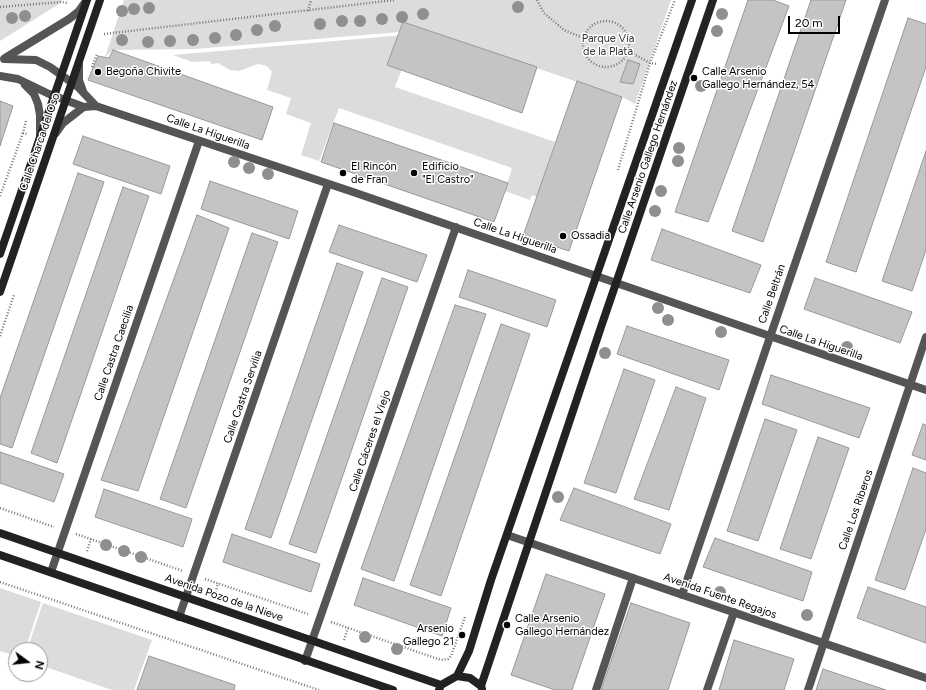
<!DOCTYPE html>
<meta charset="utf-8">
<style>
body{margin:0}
#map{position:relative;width:926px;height:690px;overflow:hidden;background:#fff;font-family:Figtree,sans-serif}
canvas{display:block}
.north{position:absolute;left:8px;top:642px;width:40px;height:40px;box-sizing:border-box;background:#fff;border:1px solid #999;border-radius:50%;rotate:105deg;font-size:11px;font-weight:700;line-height:16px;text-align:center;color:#000}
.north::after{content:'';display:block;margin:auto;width:14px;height:18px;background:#000;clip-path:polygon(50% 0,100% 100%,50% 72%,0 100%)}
.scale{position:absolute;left:788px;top:16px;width:52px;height:18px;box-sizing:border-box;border:2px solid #000;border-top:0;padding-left:5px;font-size:12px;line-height:14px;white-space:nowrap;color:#000;-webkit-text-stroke:3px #fff;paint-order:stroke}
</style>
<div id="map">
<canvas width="926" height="690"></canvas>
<div class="north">N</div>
<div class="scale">20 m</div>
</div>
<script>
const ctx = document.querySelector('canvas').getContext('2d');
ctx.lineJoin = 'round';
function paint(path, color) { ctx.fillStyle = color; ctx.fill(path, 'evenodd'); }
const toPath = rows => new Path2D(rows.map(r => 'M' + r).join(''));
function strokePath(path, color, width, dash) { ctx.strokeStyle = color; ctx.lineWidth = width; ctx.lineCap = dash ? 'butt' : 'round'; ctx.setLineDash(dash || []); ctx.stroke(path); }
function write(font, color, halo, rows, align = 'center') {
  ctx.font = font + ' Figtree,sans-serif'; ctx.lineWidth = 3; ctx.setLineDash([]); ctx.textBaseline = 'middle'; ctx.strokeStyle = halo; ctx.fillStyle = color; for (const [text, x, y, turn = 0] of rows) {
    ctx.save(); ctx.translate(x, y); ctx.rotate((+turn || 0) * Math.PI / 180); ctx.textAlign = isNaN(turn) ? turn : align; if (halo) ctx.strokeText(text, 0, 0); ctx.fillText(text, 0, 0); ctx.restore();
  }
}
const green = toPath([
 [0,0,62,0,62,2,0,41],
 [124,0,671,0,635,104,622,97,424,30,195,49,113,50,105,57],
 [415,34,395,87,555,142,537,197,532,195,530,200,505,191,512,168,339,108,319,161,301,155,311,123,286,114,291,98,267,90,272,72,268,67,264,65,258,64,239,71,230,70,218,63,212,64,209,61,192,62,173,55],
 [0,588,41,602,25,650,16,650,16,656,0,651],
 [43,603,152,640,134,690,112,690,40,665,40,650,27,650]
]);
const building = toPath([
 [748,0,773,0,789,6,708,222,675,212,748,0],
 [811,0,846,0,763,242,732,231,811,0],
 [908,18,926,24,926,67,856,272,826,262,908,18],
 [403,22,537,67,522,113,387,65,403,22],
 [113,50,273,107,262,140,88,80,98,56,109,58,113,50],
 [628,60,640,64,633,84,620,82,628,60],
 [577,81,622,97,569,251,523,236,577,81],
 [0,101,13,106,0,146,0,101],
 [334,123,508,183,494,222,321,162,334,123],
 [83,136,170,166,161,194,73,164,83,136],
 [926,151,926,250,912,291,882,281,926,151],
 [78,173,104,182,12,448,0,444,0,398,78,173],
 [210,181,298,211,289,239,201,209,210,181],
 [123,187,149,196,57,463,31,453,123,187],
 [197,215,229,228,138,491,101,480,197,215],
 [339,225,427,255,417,282,329,252,339,225],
 [662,229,761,265,750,293,651,260,662,229],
 [252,233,278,242,186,508,160,499,252,233],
 [337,263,363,272,271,538,245,529,337,263],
 [468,270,556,300,547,327,459,297,468,270],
 [382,278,408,287,316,553,289,544,382,278],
 [815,278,912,312,900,343,804,309,815,278],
 [455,305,486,314,394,581,361,569,455,305],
 [501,324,530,334,441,596,410,585,501,324],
 [627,326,729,360,719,390,617,354,627,326],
 [624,369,655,380,616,493,584,483,624,369],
 [771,375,870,408,859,438,762,404,771,375],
 [676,387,706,398,669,510,634,499,676,387],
 [765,419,797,430,758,541,727,531,765,419],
 [923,424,926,425,926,460,912,455,923,424],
 [818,437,849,448,811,559,780,549,818,437],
 [0,452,64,474,54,502,0,483,0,452],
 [913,468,926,473,926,529,905,590,875,580,913,468],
 [574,488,671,524,660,554,560,520,574,488],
 [104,489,192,519,183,547,95,517,104,489],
 [232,534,320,564,311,592,223,562,232,534],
 [715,538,812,572,803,601,703,567,715,538],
 [546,574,605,594,572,690,555,690,511,675,546,574],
 [363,578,451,608,442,636,354,605,363,578],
 [868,587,926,607,926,643,857,618,868,587],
 [631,603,690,623,668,690,601,690,631,603],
 [734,640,794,659,784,690,719,690,734,640],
 [149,656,235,685,234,690,137,690,149,656],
 [823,669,886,690,816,690,823,669]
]);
const path = toPath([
 [537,0,544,13,564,30,583,38],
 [0,7,62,2,67,3],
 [308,11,311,0],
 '583 44a23 23 0 1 1 46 0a23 23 0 1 1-46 0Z',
 [104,34,395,0],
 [628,51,650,63,657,64],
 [92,67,97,54],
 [26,121,23,133,27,134],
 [618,170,650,63,675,0],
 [0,196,23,133],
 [0,336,14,295],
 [0,508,54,527],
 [76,534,183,571],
 [87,551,91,539],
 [205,579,308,614],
 [0,582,319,690],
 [215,595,218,583],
 [331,622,441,660,448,659,451,656,465,617],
 [344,640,348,628]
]);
const pedestrian = toPath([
 [596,690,633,578],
 [707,690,734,612]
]);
const minor = toPath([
 [5,58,69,19,78,12,86,1],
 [4,59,36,60,50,67,78,87,96,106],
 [79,64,79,80,83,91],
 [0,76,18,79,49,94,84,107],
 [25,85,34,94,38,104,40,115,40,135],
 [56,133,63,123,81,109,84,107,96,106,356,193,926,390],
 [507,535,926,678],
 [51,572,199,141],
 [682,595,885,0],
 [179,617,328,184],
 [305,661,456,227],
 [808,690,926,337]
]);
const secondary = toPath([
 [0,254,87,0],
 [0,292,100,0],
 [0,533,441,685],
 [0,555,393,690],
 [457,676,469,651,491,580,692,0],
 [481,686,601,327,713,0],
 [439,690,441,685,457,676,470,678,481,686,482,689]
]);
const trees = [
 [518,7],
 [149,8],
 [134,9],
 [122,11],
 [423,14],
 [722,14],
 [25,16],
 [402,17],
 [12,18],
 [382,19],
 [342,21],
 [360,21],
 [320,24],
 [275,26],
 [257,30],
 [717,31],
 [236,35],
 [215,38],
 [122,40],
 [193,40],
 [170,41],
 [148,42],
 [701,86],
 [679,148],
 [678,161],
 [234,162],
 [249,168],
 [268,174],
 [661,191],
 [655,211],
 [658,308],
 [668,320],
 [721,332],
 [847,347],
 [605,353],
 [558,497],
 [106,545],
 [124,551],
 [141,557],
 [720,592],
 [807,615],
 [365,637],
 [397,649]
];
const markers = [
 [98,72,4,"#000"],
 [694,78,4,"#000"],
 [343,173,4,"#000"],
 [414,173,4,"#000"],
 [563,236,4,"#000"],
 [507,625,4,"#000"],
 [462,635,4,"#000"]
];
const parkNames = [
 ["Parque Vía",608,39],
 ["de la Plata",608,52]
];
const poiNames = [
 ["Begoña Chivite",106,72],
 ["Calle Arsenio",702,72],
 ["Gallego Hernández, 54",702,85],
 ["El Rincón",351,167],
 ["de Fran",351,180],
 ["Edificio",422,167],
 ["\"El Castro\"",422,180],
 ["Ossadia",571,236],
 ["Calle Arsenio",515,619],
 ["Gallego Hernández",515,632],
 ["Arsenio",454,629,"right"],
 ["Gallego 21",454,642,"right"]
];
const streetNames = [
 ["Calle La Higuerilla",208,132,19],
 ["Calle Charca del Oso",40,142,-71],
 ["Calle Arsenio Gallego Hernández",648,157,-71],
 ["Calle La Higuerilla",515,236,19],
 ["Calle Beltrán",772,294,-71],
 ["Calle La Higuerilla",821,343,19],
 ["Calle Castra Caecilia",114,353,-71],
 ["Calle Castra Servilia",243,397,-71],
 ["Calle Cáceres el Viejo",370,441,-71],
 ["Calle Los Riberos",856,510,-71],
 ["Avenida Fuente Regajos",720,596,19],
 ["Avenida Pozo de la Nieve",224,598,19]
];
paint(green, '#dcdcdc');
paint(building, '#c4c4c4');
strokePath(building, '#999', 1);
strokePath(path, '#777', 2.5, [1, 2]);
strokePath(pedestrian, '#555', 8);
strokePath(minor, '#555', 8);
strokePath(secondary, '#222', 8);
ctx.fillStyle = '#8f8f8f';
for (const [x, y] of trees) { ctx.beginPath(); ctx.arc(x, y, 6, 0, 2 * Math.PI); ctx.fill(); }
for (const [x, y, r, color] of markers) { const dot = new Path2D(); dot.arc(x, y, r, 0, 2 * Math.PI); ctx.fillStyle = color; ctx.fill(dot); strokePath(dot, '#fff', 1.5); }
write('11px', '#333', '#fff', parkNames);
write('11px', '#000', '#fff', poiNames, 'left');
write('11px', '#000', '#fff', streetNames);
</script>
